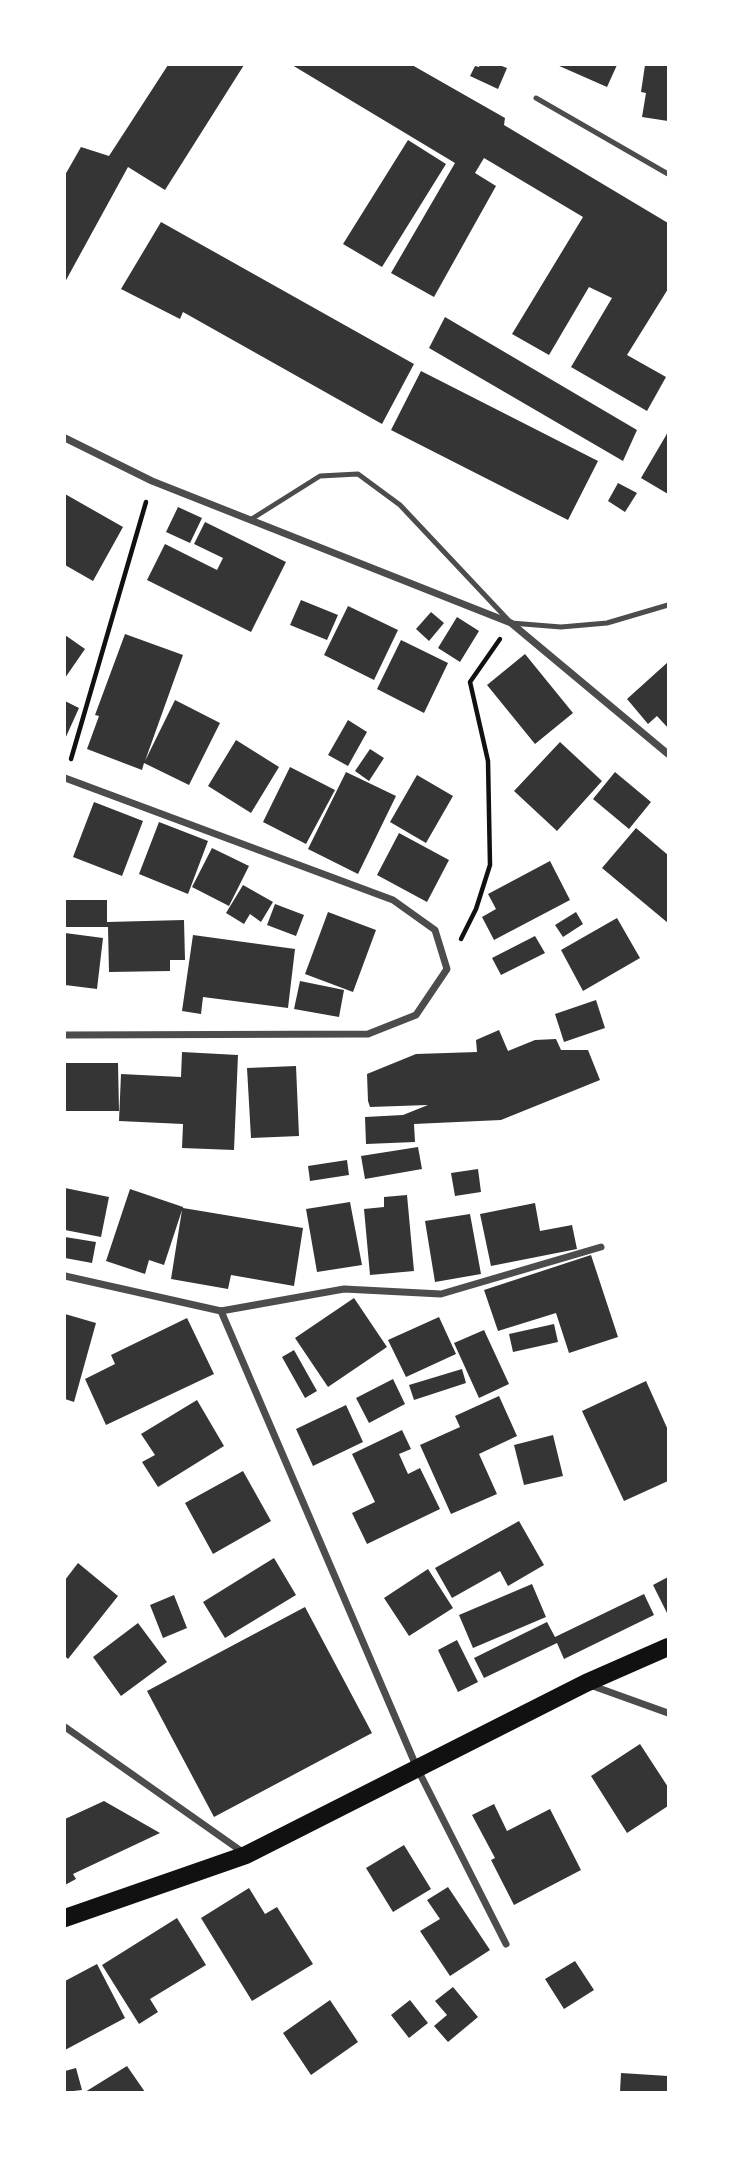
<!DOCTYPE html>
<style>
body{margin:0}
#map{position:relative;width:733px;height:2157px;overflow:hidden;background:#fff;font-family:Barlow,sans-serif}
canvas{display:block}
.frame{position:absolute;inset:0;border:66px solid #fff;pointer-events:none}
</style>
<div id="map">
<canvas width="733" height="2157"></canvas>
<div class="frame"></div>
</div>
<script>
const ctx = document.querySelector('canvas').getContext('2d');
ctx.lineJoin = 'round';
function paint(path, color) { ctx.fillStyle = color; ctx.fill(path, 'evenodd'); }
const toPath = rows => new Path2D(rows.map(r => 'M' + r).join(''));
function strokePath(path, color, width, dash) { ctx.strokeStyle = color; ctx.lineWidth = width; ctx.lineCap = dash ? 'butt' : 'round'; ctx.setLineDash(dash || []); ctx.stroke(path); }
const building = toPath([
 [168,65,244,65,165,190,128,167,65,282,65,175,81,147,109,156],
 [292,65,412,65,505,118,504,125,668,223,668,289,627,355,666,377,647,411,571,367,612,298,589,287,549,355,512,334,583,217,484,158,475,173,496,186,434,297,391,273,455,163],
 [480,65,499,65,507,68,498,89,470,76,475,66,479,67],
 [557,65,617,65,607,87],
 [645,65,668,65,668,121,642,117,646,93,641,92],
 [408,140,446,164,382,267,343,244],
 [161,222,414,364,382,424,183,312,180,319,121,289],
 [445,317,637,430,623,461,429,348],
 [421,371,598,461,568,520,391,430],
 [668,432,668,494,641,478],
 [618,483,637,493,625,512,608,501],
 [65,494,123,527,93,581,65,565],
 [178,507,202,518,190,543,166,532],
 [205,522,286,562,251,632,147,580,165,544,217,570,223,558,194,544],
 [301,600,338,615,327,640,290,625],
 [348,606,398,630,374,680,324,655],
 [431,612,444,623,429,641,416,629],
 [457,617,479,631,460,662,438,648],
 [125,634,183,655,145,761,175,700,220,723,189,785,144,763,142,770,87,749,99,716,95,715],
 [65,635,85,649,65,678],
 [401,640,448,663,424,713,377,689],
 [525,654,573,713,535,744,487,685],
 [668,662,668,728,657,716,648,724,627,699],
 [65,701,79,708,65,739],
 [348,720,367,732,348,766,328,755],
 [236,740,279,767,251,813,208,786],
 [560,742,602,781,557,831,514,791],
 [370,749,384,758,369,781,355,771],
 [290,767,335,790,306,844,263,822],
 [346,772,396,796,358,874,308,849],
 [615,772,651,802,629,829,593,799],
 [417,775,453,796,426,843,390,822],
 [94,802,143,821,122,876,73,857],
 [159,822,208,841,188,894,139,874],
 [636,828,668,855,668,923,602,868],
 [399,833,449,860,427,902,377,875],
 [212,848,249,866,229,906,192,887],
 [550,861,570,900,494,940,482,917,496,909,488,894],
 [243,885,273,902,261,922,250,914,244,924,226,913],
 [65,900,107,900,107,922,184,920,185,960,170,960,170,971,109,972,108,927,65,927],
 [275,904,304,915,296,936,267,925],
 [328,912,376,930,353,992,305,974],
 [576,912,583,924,563,937,555,925],
 [617,918,640,958,583,991,561,950],
 [65,933,103,938,97,989,65,985],
 [193,935,295,949,288,1008,203,997,201,1014,182,1011],
 [535,936,545,953,501,975,492,958],
 [300,981,344,990,339,1017,294,1009],
 [596,1000,605,1028,564,1042,555,1014],
 [499,1030,508,1051,535,1040,556,1039,561,1050,588,1050,600,1080,501,1120,414,1124,415,1142,366,1144,365,1117,403,1115,428,1105,370,1107,368,1101,367,1074,416,1054,477,1052,476,1040],
 [182,1052,238,1055,234,1150,182,1148,183,1124,119,1121,121,1074,181,1077],
 [65,1063,118,1063,119,1111,65,1111],
 [296,1066,299,1136,251,1138,247,1068],
 [418,1147,422,1169,365,1179,361,1156],
 [347,1160,349,1175,310,1181,308,1166],
 [478,1169,481,1192,455,1196,451,1173],
 [65,1188,109,1197,101,1237,65,1230],
 [130,1189,183,1207,183,1208,303,1228,294,1286,231,1275,228,1289,171,1279,182,1210,164,1265,149,1260,145,1274,106,1261],
 [407,1195,414,1271,370,1275,364,1209,384,1207,384,1197],
 [350,1202,362,1265,317,1272,306,1209],
 [535,1203,540,1231,572,1225,577,1249,491,1266,480,1214],
 [470,1214,481,1274,435,1282,425,1221],
 [65,1237,96,1242,92,1263,65,1258],
 [591,1255,618,1337,569,1353,556,1313,498,1331,484,1290],
 [354,1298,387,1347,328,1387,295,1338],
 [65,1314,96,1323,74,1402,65,1399],
 [439,1317,456,1354,406,1377,388,1340],
 [187,1318,214,1374,106,1425,85,1379,115,1364,111,1355],
 [554,1324,558,1342,513,1352,509,1334],
 [484,1330,509,1384,479,1398,454,1343],
 [294,1350,317,1391,305,1398,282,1357],
 [462,1369,466,1383,414,1400,409,1385],
 [393,1379,405,1404,369,1423,356,1398],
 [646,1381,668,1430,668,1481,624,1501,582,1411],
 [499,1396,517,1436,479,1454,497,1494,451,1514,420,1445,460,1427,455,1416],
 [197,1400,224,1446,158,1487,142,1462,155,1455,141,1434],
 [346,1405,363,1442,313,1466,296,1429],
 [402,1430,411,1449,399,1454,408,1474,420,1468,440,1509,367,1544,352,1513,375,1502,352,1454],
 [553,1435,563,1476,524,1485,514,1445],
 [243,1471,271,1521,213,1554,185,1503],
 [519,1521,544,1565,508,1586,500,1571,452,1598,435,1568],
 [274,1558,296,1595,225,1638,203,1602],
 [78,1563,118,1596,68,1659,65,1656,65,1580],
 [428,1569,453,1608,409,1636,384,1598],
 [668,1577,668,1615,653,1585],
 [532,1584,546,1617,473,1648,459,1615],
 [644,1594,654,1615,564,1659,557,1643,484,1678,474,1658,547,1622,555,1637],
 [174,1595,187,1628,163,1638,150,1605],
 [305,1607,372,1733,214,1817,147,1691],
 [138,1623,167,1662,121,1696,93,1657],
 [457,1640,478,1682,458,1692,438,1650],
 [640,1744,668,1787,668,1806,627,1833,591,1776],
 [104,1801,160,1833,73,1874,76,1879,65,1885,65,1819],
 [494,1804,507,1831,550,1809,581,1870,514,1905,491,1860,495,1858,472,1815],
 [404,1845,431,1889,393,1912,366,1868],
 [448,1887,490,1950,450,1976,420,1931,440,1919,427,1900],
 [249,1888,265,1914,277,1907,313,1964,252,2001,201,1918],
 [177,1918,206,1965,150,1999,158,2012,139,2024,102,1965],
 [575,1961,594,1990,564,2009,545,1979],
 [97,1964,125,2018,65,2050,65,1981],
 [453,1987,478,2017,448,2042,434,2026,447,2015,435,2001],
 [330,2000,358,2042,311,2075,283,2033],
 [410,2000,428,2023,409,2038,391,2015],
 [127,2066,145,2092,85,2092],
 [76,2068,82,2090,65,2092,65,2071],
 [621,2073,668,2076,668,2092,620,2092]
]);
const path = toPath([
 [71,759,146,502],
 [461,939,476,909,490,865,488,761,470,682,500,639]
]);
const service = toPath([
 [536,98,668,174],
 [250,520,320,476,358,474,400,505,511,623,561,627,607,623,668,605]
]);
const minor = toPath([
 [65,438,152,481,511,623,668,754],
 [65,778,393,900,435,930,447,969,416,1015,368,1034,65,1035],
 [65,1276,221,1311,344,1289,441,1294,601,1247],
 [221,1311,417,1768,506,1944],
 [590,1685,668,1713],
 [65,1727,244,1853]
]);
const primary = toPath([
 [65,1918,246,1855,586,1683,668,1647]
]);
paint(building, '#353535');
strokePath(path, '#111', 4.5);
strokePath(service, '#4c4c4c', 5);
strokePath(minor, '#4c4c4c', 7);
strokePath(primary, '#111', 18);
</script>
